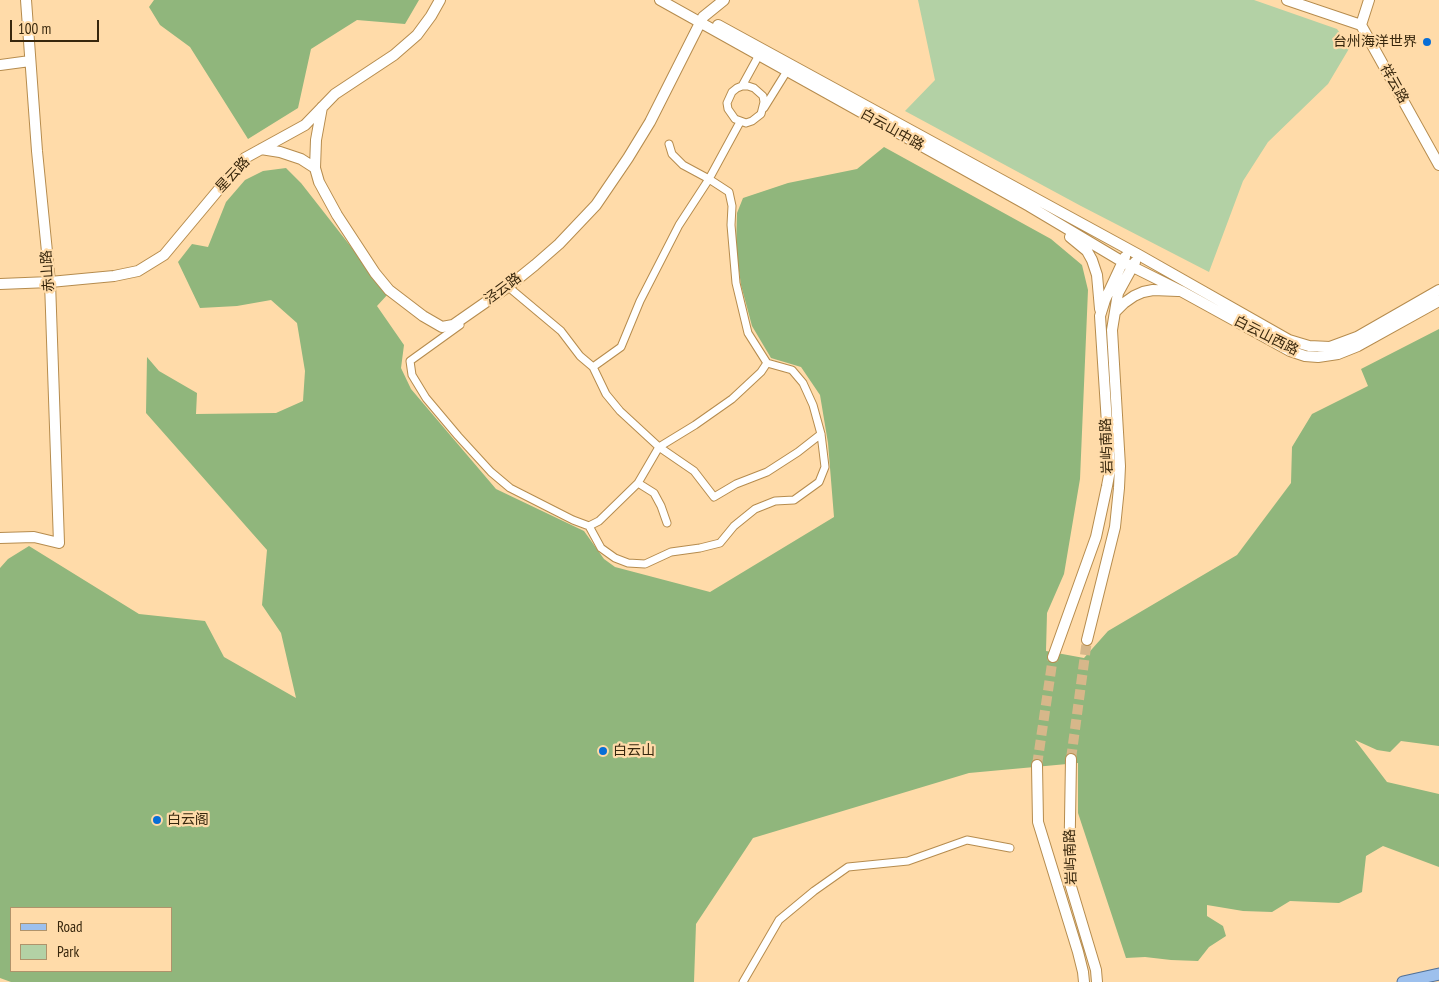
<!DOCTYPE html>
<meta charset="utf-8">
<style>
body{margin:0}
#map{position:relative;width:1439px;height:982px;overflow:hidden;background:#ffdba9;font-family:"PT Sans Narrow",sans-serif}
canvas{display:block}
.legend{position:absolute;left:10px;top:907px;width:162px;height:65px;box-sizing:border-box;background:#ffdba9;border:1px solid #af936b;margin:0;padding:6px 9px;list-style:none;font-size:15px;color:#38270d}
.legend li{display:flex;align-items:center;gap:10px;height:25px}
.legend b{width:25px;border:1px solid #af936b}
.scale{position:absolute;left:10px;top:20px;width:89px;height:22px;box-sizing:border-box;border:2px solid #38270d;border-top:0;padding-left:6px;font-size:15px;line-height:18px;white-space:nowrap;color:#38270d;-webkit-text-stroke:4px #ffdba9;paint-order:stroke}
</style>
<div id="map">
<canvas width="1439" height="982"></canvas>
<ul class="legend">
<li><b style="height:6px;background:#9dc0ed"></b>Road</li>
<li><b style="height:14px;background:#b3d1a5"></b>Park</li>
</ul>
<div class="scale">100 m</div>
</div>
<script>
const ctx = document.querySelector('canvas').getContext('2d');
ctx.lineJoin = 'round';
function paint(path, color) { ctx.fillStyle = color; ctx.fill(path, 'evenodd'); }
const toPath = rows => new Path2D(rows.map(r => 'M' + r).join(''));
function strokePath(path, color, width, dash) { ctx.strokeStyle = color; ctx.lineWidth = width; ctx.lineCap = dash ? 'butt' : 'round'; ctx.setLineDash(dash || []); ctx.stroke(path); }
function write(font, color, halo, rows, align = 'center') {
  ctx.font = font + ' "PT Sans Narrow","Noto Sans SC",sans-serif'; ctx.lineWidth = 4.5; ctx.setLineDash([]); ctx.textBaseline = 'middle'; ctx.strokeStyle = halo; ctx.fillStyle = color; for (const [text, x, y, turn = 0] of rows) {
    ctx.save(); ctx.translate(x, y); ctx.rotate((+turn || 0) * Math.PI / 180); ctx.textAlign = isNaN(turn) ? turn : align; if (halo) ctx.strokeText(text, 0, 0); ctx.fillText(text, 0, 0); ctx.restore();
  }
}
const green = toPath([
 [918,0,1254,0,1337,29,1350,47,1328,84,1268,142,1243,181,1209,272,1081,206,905,111,935,80]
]);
const forest = toPath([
 [154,0,419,0,405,24,357,20,311,49,298,108,248,139,190,47,160,25,149,7],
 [884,147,1051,239,1082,265,1088,290,1080,479,1064,574,1047,613,1046,651,1084,658,1108,631,1237,555,1291,483,1292,447,1312,414,1368,386,1361,369,1439,329,1439,746,1401,741,1390,752,1377,750,1355,740,1387,782,1439,794,1439,867,1383,846,1366,856,1362,892,1339,903,1290,901,1272,912,1243,911,1207,905,1207,916,1223,926,1226,936,1209,947,1198,961,1171,960,1145,957,1126,958,1078,813,1078,763,969,773,753,838,696,924,694,982,11,982,0,978,0,568,8,559,29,546,139,614,205,621,224,657,296,698,281,633,262,605,267,550,146,413,147,357,159,371,197,393,196,414,276,413,303,401,305,371,297,323,271,300,237,306,200,308,178,262,192,244,208,247,226,202,245,180,263,171,286,168,301,183,388,294,377,306,404,345,401,368,411,389,496,489,584,531,604,559,615,567,710,592,834,517,828,443,820,395,801,367,771,358,752,326,741,285,736,249,737,213,743,198,788,183,857,169],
 [11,908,171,908,171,971,11,971]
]);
const secondaryTunnel = toPath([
 [1071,759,1087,640],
 [1037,765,1053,657]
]);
const street = toPath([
 [742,86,748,86,754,88,763,96,764,102,761,114,752,121,746,123,735,119,728,109,727,103,732,92,737,88,742,86,759,55],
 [764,108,787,71],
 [509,286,512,290,561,331,580,356,593,367,606,394,620,411,659,447,694,471,714,497,736,484,767,472,798,452,821,434],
 [460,325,410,361,412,375,426,398,458,436,491,472,510,488,573,520,589,526,601,548,615,558,628,563,645,564,671,552,700,548,720,543,734,526,755,509,775,501,794,500,819,482,825,467,821,434,813,405,803,383,792,370,767,363,748,333,736,283,731,225,732,206,729,192,709,179,683,165,672,154,669,144],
 [593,367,621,347,640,301,679,225,709,179,740,122],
 [638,483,654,493,661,506,667,523],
 [589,526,599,521,638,483,659,447,695,425,732,399,761,372,767,363],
 [743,982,779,920,814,891,848,867,908,861,967,840,1010,848]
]);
const secondary = toPath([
 [660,0,1029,206,1123,262,1181,291,1290,351,1305,356,1318,357,1338,354,1358,346,1439,301],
 [1287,0,1361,25],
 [1369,0,1361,25,1439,165],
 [718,25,1139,255,1289,340,1309,346,1330,347,1357,337,1439,290],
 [0,65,30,61],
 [322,107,316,140,315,168,319,182,337,215,375,273,389,290,423,316,442,327,453,325,509,286,535,265,559,244,596,205,628,158,650,122,703,17,724,0],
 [261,149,280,152,301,159,315,168],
 [1070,237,1087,251,1092,260,1097,275,1100,309],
 [0,284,50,282,114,276,138,271,164,255,245,158,305,125,335,94,394,55,417,35,431,16,440,0],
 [1115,312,1124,303,1134,296,1143,292,1153,290,1178,291],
 [0,538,34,537,59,543,50,282,37,151,26,0],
 [1087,640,1115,527,1119,488,1120,466,1112,330,1118,293,1135,262],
 [1053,657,1096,537,1107,486,1110,470,1100,316,1105,300,1125,257],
 [1071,759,1069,880,1096,970,1097,982],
 [1037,765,1038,822,1078,952,1083,972,1084,982]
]);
const primary = toPath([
 [1403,982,1439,974]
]);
const markers = [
 [1427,42,5,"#086ed6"],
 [603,751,5,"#086ed6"],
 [157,820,5,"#086ed6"]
];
const poiNames = [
 ["台州海洋世界",1417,42,"right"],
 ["白云山",613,751],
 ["白云阁",167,820]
];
const streetNames = [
 ["祥云路",1394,84,61],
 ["白云山中路",892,130,29],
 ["星云路",233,175,-47],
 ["赤山路",48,271,-94],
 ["泾云路",503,289,-37],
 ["白云山西路",1266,336,27],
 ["岩屿南路",1107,446,-92],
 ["岩屿南路",1071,857,-92]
];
paint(green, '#b3d1a5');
paint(forest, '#90b67c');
strokePath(secondaryTunnel, '#d7b78a', 10, [10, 5]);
strokePath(street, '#b68c4e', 9);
strokePath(secondary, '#b68c4e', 12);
strokePath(primary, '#4f6f97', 13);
strokePath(street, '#fff', 7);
strokePath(secondary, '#fff', 10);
strokePath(primary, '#9dc0ed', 11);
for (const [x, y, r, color] of markers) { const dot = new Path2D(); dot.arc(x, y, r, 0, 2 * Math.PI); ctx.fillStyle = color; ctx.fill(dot); strokePath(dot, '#ffdba9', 2); }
write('14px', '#38270d', '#ffdba9', poiNames, 'left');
write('14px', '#38270d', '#ffdba9', streetNames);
</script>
